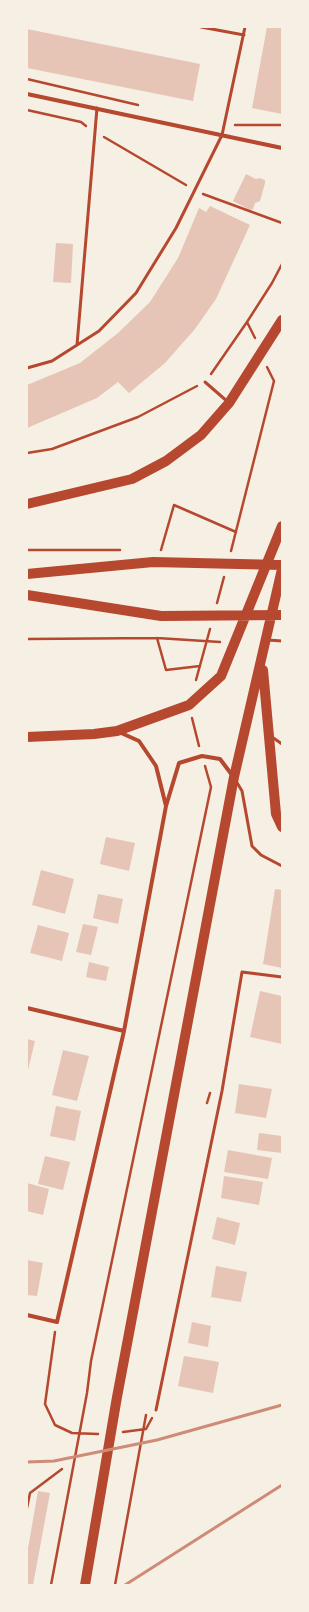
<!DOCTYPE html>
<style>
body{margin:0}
#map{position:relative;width:309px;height:1612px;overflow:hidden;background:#f6efe4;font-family:"Roboto Condensed",sans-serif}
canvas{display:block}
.frame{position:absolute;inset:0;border:28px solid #f6efe4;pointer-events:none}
</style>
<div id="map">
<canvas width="309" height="1612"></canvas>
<div class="frame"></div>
</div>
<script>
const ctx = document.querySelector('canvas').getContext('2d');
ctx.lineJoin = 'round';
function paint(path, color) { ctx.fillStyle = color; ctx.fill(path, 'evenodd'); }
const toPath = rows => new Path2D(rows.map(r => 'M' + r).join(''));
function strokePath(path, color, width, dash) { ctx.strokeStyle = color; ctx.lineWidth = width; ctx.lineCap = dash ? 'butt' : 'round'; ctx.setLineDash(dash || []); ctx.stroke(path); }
const building = toPath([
 [267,27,282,27,282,114,252,108],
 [27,29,200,64,193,101,27,68],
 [246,174,256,179,260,178,265,180,265,183,260,201,255,203,253,209,250,210,233,201],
 [210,206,250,225,216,299,195,329,165,363,129,393,118,382,97,398,27,428,27,385,80,363,118,333,150,302,178,258,199,208,206,212],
 [56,243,73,244,71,283,53,282],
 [106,837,135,843,129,871,100,864],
 [41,870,74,879,65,914,32,905],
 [275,889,282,890,282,968,263,964],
 [98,894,123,899,118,924,93,918],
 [83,924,98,927,91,955,76,952],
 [38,925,69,933,62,961,30,953],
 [89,962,109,967,106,981,86,977],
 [260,991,282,996,282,1044,250,1037],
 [27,1039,35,1041,28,1070,27,1070],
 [63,1050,89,1056,77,1101,52,1095],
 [239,1084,272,1089,266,1118,235,1113],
 [56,1106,81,1111,75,1141,50,1136],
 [259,1133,282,1136,282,1153,257,1150],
 [228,1150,272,1158,268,1179,224,1172],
 [45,1156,70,1162,63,1190,38,1184],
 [224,1176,263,1182,259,1205,221,1198],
 [27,1183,49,1189,43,1215,27,1211],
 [217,1217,240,1223,235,1245,212,1239],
 [27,1260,43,1263,37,1296,27,1295],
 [216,1266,247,1272,241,1302,211,1297],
 [192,1322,211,1326,208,1347,188,1343],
 [184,1356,219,1362,213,1393,178,1386],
 [38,1491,50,1493,33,1585,27,1585,27,1554]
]);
const path = toPath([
 [27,79,138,105],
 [27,110,81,122,86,126],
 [235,125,282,125],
 [104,137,186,185],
 [203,194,282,223],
 [247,322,255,338],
 [211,374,247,322,272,283,282,264],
 [27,453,52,449,138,417,197,386],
 [27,550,120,550],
 [161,550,174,505,236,532],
 [231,551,274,381,267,367],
 [217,603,224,577],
 [157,638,166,670,200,666],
 [27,639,157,638,220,642],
 [196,680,210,629],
 [192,718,199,746],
 [207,1103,210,1093],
 [55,1332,45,1404,55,1425,72,1433,98,1434],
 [123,1432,146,1429,152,1418],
 [27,1508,30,1493,62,1469],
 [51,1585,87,1393,91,1361,211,787,205,766],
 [115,1585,146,1415]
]);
const service = toPath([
 [201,27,244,35],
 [77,345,97,108],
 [27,368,52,361,99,331,136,293,176,228,222,135,245,27],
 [205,382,228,402],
 [268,640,282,641],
 [272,737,282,744],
 [236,781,242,791,252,846,261,855,282,866],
 [156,1410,222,1091,242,972,282,977]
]);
const minor = toPath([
 [27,94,282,148],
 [119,732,139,741,156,766,166,806],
 [27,1008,124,1031],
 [27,1315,57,1322,124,1031,166,806,179,763,202,756,220,759,232,775]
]);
const primary = toPath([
 [27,504,132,479,166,461,201,435,229,403,282,320],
 [27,574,153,562,282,565],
 [27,595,161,616,282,615],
 [263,670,276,814,282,827],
 [27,737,94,734,117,731,189,705,221,676,282,526],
 [85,1585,117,1397,234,777,282,569]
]);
const rail = toPath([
 [27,1462,54,1461,157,1440,282,1405],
 [125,1585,282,1485]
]);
paint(building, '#e6c5b7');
strokePath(path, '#b5482f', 2.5);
strokePath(service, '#b5482f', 3);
strokePath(minor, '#b5482f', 4);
strokePath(primary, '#b5482f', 10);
strokePath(rail, '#cf8b77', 3);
</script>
